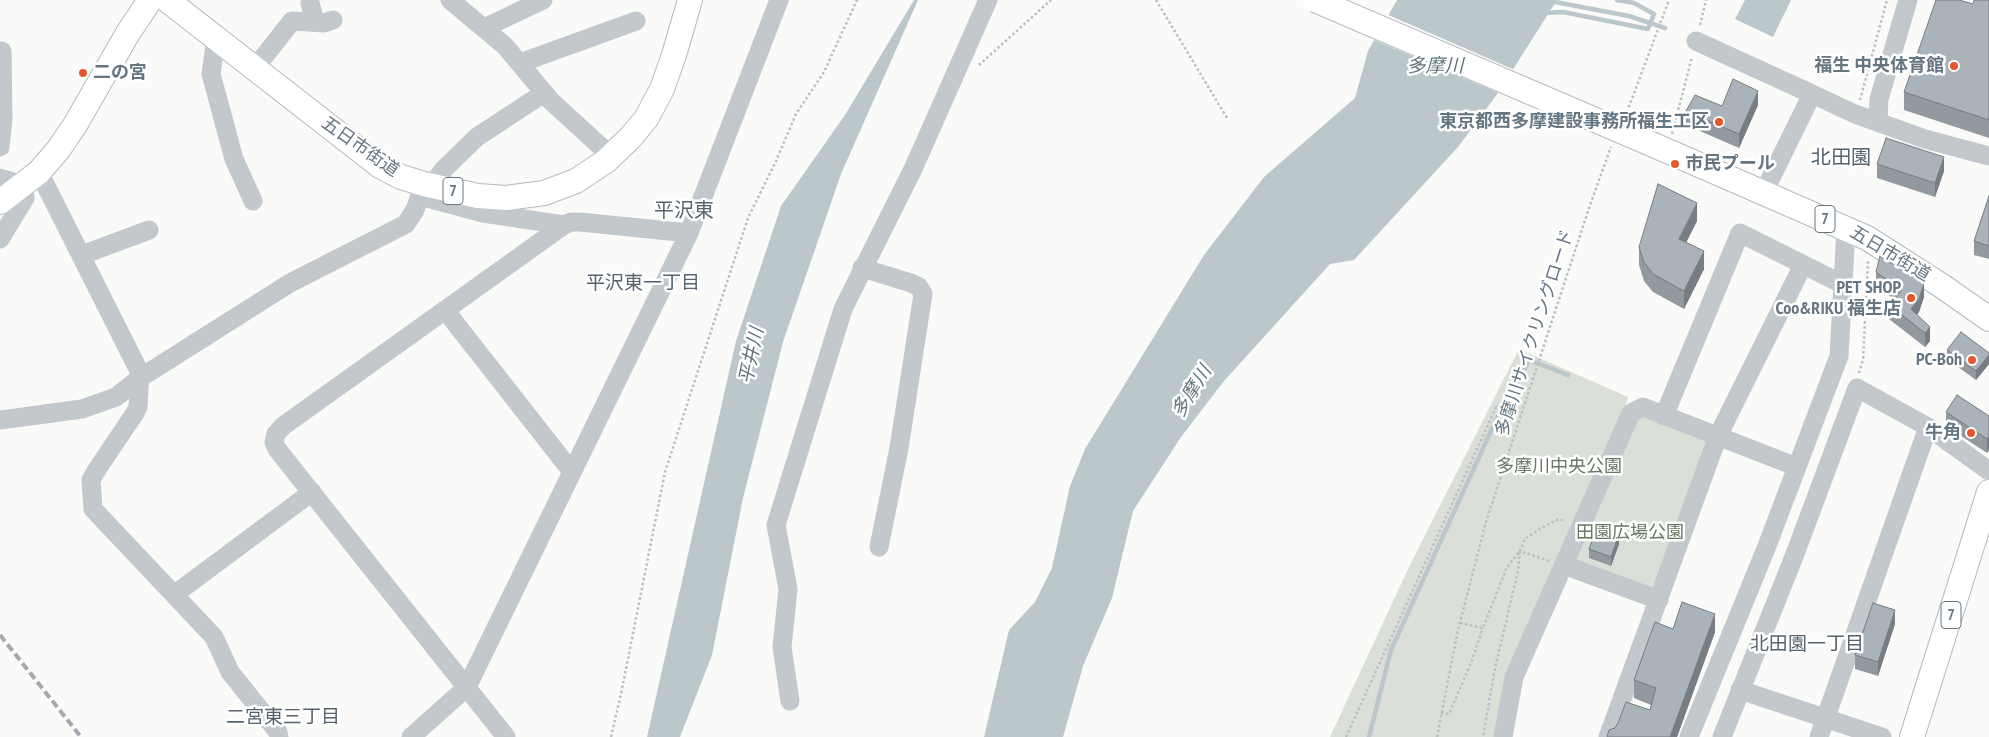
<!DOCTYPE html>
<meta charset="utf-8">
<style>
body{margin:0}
canvas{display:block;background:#fafaf8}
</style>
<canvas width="1989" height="737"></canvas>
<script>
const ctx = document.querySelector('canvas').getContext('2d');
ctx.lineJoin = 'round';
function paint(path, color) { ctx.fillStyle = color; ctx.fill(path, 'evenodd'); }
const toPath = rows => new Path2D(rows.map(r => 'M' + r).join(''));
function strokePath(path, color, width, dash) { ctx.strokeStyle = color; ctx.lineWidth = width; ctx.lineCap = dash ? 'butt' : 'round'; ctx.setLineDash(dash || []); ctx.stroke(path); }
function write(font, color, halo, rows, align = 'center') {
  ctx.font = font + ' "PT Sans Narrow","Noto Sans JP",sans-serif'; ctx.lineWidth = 5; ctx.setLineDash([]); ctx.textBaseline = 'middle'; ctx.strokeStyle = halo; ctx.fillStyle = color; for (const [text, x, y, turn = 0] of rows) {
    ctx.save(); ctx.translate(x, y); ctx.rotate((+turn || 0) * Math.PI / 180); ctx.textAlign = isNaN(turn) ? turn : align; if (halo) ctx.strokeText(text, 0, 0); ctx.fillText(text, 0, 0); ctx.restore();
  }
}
const green = toPath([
 [1519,349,1628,397,1625,407,1708,441,1655,584,1653,585,1651,590,1559,556,1495,737,1330,737,1409,567]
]);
const water = toPath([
 [914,0,918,0,841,174,783,342,743,498,712,655,680,737,647,737,736,341,781,206,845,115],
 [1397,0,1557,0,1498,93,1458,147,1354,260,1330,264,1224,381,1181,437,1133,511,1112,598,1083,666,1063,737,984,737,1009,630,1035,602,1052,568,1070,486,1085,449,1204,255,1264,177,1355,98,1368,51],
 [1745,0,1791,0,1773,37,1735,19]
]);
const pier = toPath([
 [1386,14,1515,70,1501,94,1372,39]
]);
const stream = toPath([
 [1555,2,1629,16,1665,28],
 [1548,11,1545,13,1563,12,1648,29,1654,14,1634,3,1617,0],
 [1369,737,1391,650,1495,422,1529,360,1568,375]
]);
const path = toPath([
 [1156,0,1227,118],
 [1700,25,1706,0],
 [979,65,1051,0],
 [1860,100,1887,0],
 [1627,112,1669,0],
 [1672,134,1692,57],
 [1859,373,1863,360,1868,261],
 [1618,537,1631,541],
 [1549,561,1520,551,1525,539,1541,528,1559,519,1565,521],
 [1460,623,1483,628,1507,567,1520,551,1518,571,1495,668,1483,737],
 [1441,713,1449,714,1471,663,1483,628],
 [611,737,621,694,665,472,748,218,776,161,796,114,824,72,857,0],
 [1346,737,1497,405,1521,415],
 [1437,737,1458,630,1486,522,1590,205,1611,147]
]);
const minor = toPath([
 [450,0,505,46,551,101,611,156],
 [310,3,315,22],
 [484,28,543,0],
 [216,38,211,74,234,159,253,201],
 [1696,41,1812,94],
 [520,63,636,21],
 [255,68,292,21,324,23,333,20],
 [1878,122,1879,99,1908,0],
 [0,147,3,118,2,51],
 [39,172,140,373,138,407,135,413,98,468,91,480,93,509,214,637,230,672,278,732,279,737],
 [0,178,24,185,25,198,0,239],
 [432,186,443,170,477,137,544,93],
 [1764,192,1812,94,1855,114,1925,139,1989,156],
 [420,196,483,213,564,225],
 [82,255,149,230],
 [862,268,911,283,919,287,923,294,899,448,879,547],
 [445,310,572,472],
 [1664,416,1740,233,1842,284],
 [0,420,82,409,116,397,140,378,290,283,406,224,415,210,424,184],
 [1564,565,1659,600],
 [175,594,312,492],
 [1740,690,1882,737],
 [790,701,782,647,788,589,776,525,843,309,913,169,988,0],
 [411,737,467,687,689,233,779,0],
 [506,737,277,449,274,442,276,434,283,426,564,225,571,222,580,222,689,233],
 [1503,737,1514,677,1631,413,1643,407,1797,467],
 [1608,737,1718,436,1803,265],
 [1689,737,1767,546,1839,356,1846,228],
 [1722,737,1795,554,1857,388,1928,427,1989,471],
 [1819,737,1928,427]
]);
const major = toPath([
 [167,0,380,166,401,177,424,184,478,196,506,198,544,193,576,181,606,161,630,138,646,119,662,89,674,55,690,0],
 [1649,143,1867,238,1942,286,1989,319],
 [0,202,39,172,58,150,75,125,128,33,150,0],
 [1912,737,1989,492]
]);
const rail = toPath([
 [0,635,81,737]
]);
const majorBridge = toPath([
 [1315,0,1649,143]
]);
const wall = toPath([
 [1989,0,1989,138,1904,110,1904,92,1973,4],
 [1758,105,1739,148,1686,125,1686,111,1722,106],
 [1877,164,1944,171,1935,197,1877,178],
 [1989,196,1989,259,1974,255,1974,241],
 [1697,221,1686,242,1704,269,1684,309,1653,292,1644,281,1639,265,1639,247],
 [1876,272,1924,297,1919,312,1917,315,1930,341,1925,347,1889,319,1889,305,1894,299,1876,286],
 [1947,350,1989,353,1989,364,1976,380,1947,359],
 [1946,412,1989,416,1987,453,1946,426],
 [1619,544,1611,566,1589,558,1589,549],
 [1895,624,1878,676,1855,669,1855,655],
 [1673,629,1715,632,1677,737,1607,737,1650,710,1651,705,1634,698,1634,680]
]);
const shadedWall = toPath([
 [1758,91,1758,105,1739,148,1739,134],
 [1944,157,1944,171,1935,197,1935,183],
 [1697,203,1697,221,1679,257,1679,239],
 [1704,251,1704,269,1684,309,1684,291],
 [1924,283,1924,297,1919,312,1911,323,1911,309],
 [1930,327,1930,341,1925,347,1925,333],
 [1989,355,1989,364,1976,380,1976,371],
 [1989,436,1989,450,1987,453,1987,439],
 [1619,534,1619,544,1611,566,1611,557],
 [1895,610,1895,624,1878,676,1878,662],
 [1715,614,1715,632,1677,737,1670,737]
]);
const building = toPath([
 [1936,0,1959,0,1973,4,1974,0,1989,0,1989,120,1904,92,1936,0],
 [1733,79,1758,91,1739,134,1686,111,1695,95,1722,106,1733,79],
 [1886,138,1944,157,1935,183,1877,164,1886,138],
 [1658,184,1697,203,1679,239,1704,251,1684,291,1653,274,1644,262,1639,247,1658,184],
 [1989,196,1989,246,1974,241,1989,196],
 [1880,256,1924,283,1919,299,1911,309,1930,327,1925,333,1889,305,1902,290,1876,272,1880,256],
 [1961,332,1989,353,1989,355,1976,371,1947,350,1961,332],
 [1957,395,1989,416,1989,436,1987,439,1946,412,1957,395],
 [1597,527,1619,534,1611,557,1589,549,1597,527],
 [1682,602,1715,614,1670,737,1607,737,1609,730,1615,728,1618,723,1626,702,1650,710,1656,688,1634,680,1655,622,1673,629,1682,602],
 [1873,603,1895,610,1878,662,1855,655,1873,603]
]);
const markers = [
 [1954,66,5,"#e4572e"],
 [83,73,5,"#e4572e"],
 [1719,122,5,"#e4572e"],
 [1675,164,5,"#e4572e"],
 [1911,298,5,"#e4572e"],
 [1972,360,5,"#e4572e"],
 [1971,433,5,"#e4572e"]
];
const shields = [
 [453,191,20],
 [1825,219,20],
 [1951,615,20]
];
const shieldNames = [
 ["7",453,191],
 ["7",1825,219],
 ["7",1951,615]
];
const poiNames = [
 ["福生 中央体育館",1944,66],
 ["二の宮",93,73,"left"],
 ["東京都西多摩建設事務所福生工区",1709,122],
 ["市民プール",1685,164,"left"],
 ["PET SHOP",1901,288],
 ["Coo&RIKU 福生店",1901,309],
 ["PC-Boh",1962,360],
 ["牛角",1961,433]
];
const streetNames = [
 ["五日市街道",360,147,35],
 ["五日市街道",1890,254,31],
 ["多摩川サイクリングロード",1535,333,-72]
];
const parkNames = [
 ["多摩川中央公園",1559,467],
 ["田園広場公園",1630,533]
];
const waterNames = [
 ["多摩川",1435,67],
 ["平井川",752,356,-78],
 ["多摩川",1192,392,-58]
];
const neighbourhoodNames = [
 ["平沢東一丁目",643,284],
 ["北田園一丁目",1807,645],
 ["二宮東三丁目",283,718]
];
const quarterNames = [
 ["北田園",1841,158],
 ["平沢東",684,211]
];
paint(green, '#dadfd7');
paint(water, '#bbc7cb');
paint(pier, '#fafaf8');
strokePath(stream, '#bbc7cb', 4.5);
strokePath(major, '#b5babe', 26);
strokePath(path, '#bbbfc2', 2.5, [2.5, 2.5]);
strokePath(minor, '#c3c8cc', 19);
strokePath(major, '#fff', 24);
strokePath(rail, '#a2aab0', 4, [8, 4]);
strokePath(majorBridge, '#b5babe', 26, []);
strokePath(majorBridge, '#fff', 24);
paint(wall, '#929a9f');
paint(shadedWall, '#777d82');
paint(building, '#aab3b9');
strokePath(building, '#777d82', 1);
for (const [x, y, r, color] of markers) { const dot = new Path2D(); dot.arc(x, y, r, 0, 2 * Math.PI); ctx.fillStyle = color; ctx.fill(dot); strokePath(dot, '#fff', 2); }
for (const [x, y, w] of shields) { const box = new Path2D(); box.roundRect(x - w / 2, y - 13.5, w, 27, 4); ctx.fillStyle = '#fff'; ctx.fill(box); strokePath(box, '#657683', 1); }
write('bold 16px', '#657683', null, shieldNames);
write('bold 18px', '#657683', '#fff', poiNames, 'right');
write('18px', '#657683', '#fff', streetNames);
write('18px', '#687a64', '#fff', parkNames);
write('italic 19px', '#60757c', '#fff', waterNames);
write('19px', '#57646e', '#fff', neighbourhoodNames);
write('20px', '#57646e', '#fff', quarterNames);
</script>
